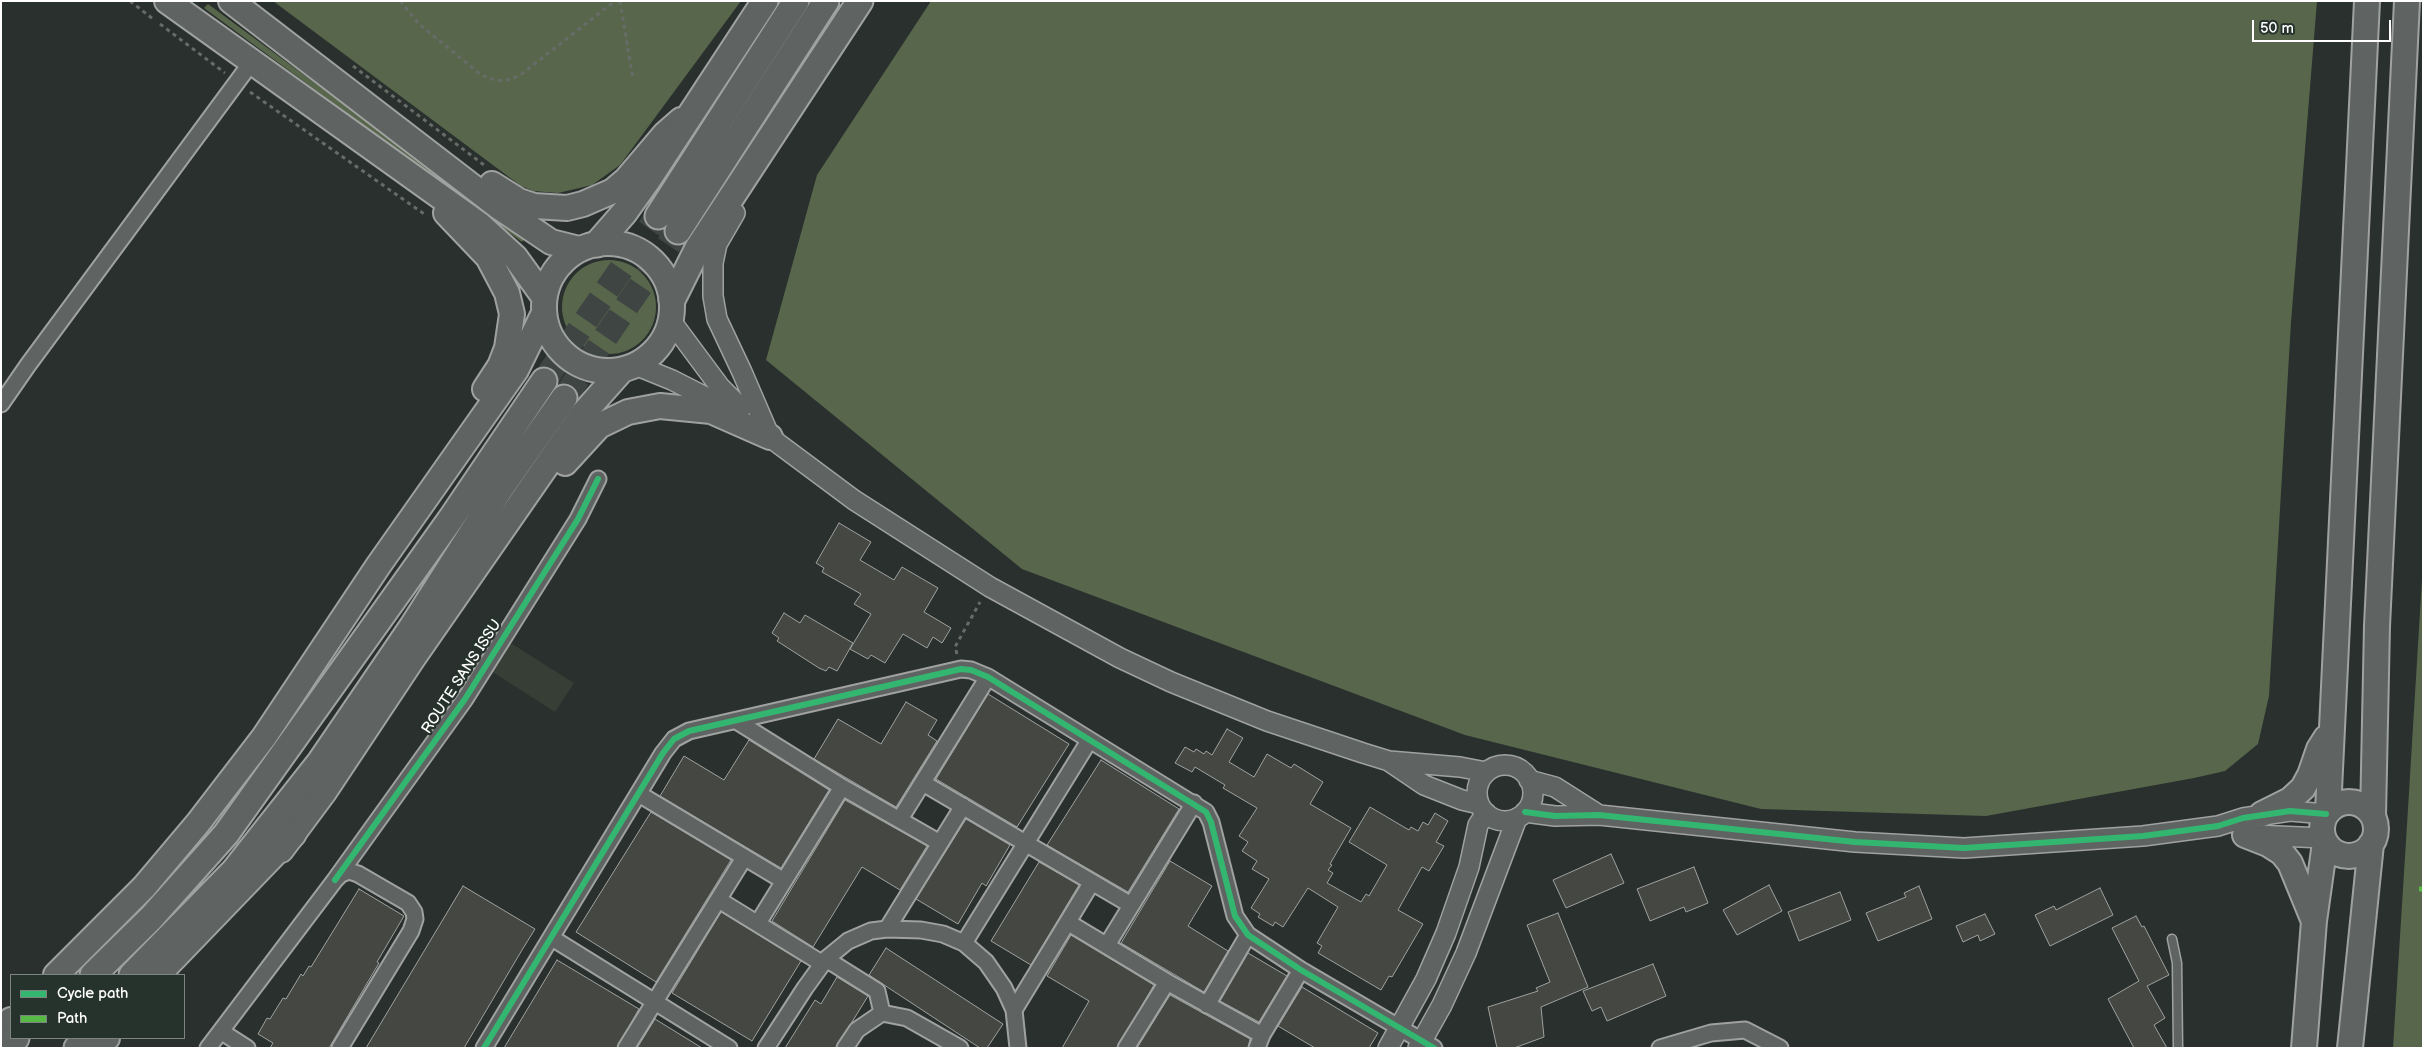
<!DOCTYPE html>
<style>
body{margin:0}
#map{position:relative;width:2424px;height:1049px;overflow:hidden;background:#29302d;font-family:"Balsamiq Sans",sans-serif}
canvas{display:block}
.frame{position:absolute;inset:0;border:2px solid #fff;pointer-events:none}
.legend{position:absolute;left:10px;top:974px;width:175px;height:65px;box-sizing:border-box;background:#26332d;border:1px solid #7d8581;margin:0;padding:6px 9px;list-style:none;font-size:15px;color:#fff}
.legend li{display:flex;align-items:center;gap:10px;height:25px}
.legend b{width:25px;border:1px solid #7d8581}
.scale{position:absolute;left:2252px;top:20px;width:139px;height:22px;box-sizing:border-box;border:2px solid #fff;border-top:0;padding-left:6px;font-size:15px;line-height:18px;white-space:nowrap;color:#fff;-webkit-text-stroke:4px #26332d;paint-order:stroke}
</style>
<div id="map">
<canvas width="2424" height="1049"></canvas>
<div class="frame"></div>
<ul class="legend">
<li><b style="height:6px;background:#33b770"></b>Cycle path</li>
<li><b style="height:6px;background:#58b947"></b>Path</li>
</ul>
<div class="scale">50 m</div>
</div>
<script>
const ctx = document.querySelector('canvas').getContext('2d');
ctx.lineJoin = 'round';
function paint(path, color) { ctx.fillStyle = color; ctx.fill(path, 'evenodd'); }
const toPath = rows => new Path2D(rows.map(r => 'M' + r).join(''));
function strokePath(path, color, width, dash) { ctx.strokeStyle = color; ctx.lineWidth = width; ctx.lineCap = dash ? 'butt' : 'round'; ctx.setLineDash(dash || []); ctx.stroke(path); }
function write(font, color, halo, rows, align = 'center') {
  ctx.font = font + ' "Balsamiq Sans",sans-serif'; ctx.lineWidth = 4.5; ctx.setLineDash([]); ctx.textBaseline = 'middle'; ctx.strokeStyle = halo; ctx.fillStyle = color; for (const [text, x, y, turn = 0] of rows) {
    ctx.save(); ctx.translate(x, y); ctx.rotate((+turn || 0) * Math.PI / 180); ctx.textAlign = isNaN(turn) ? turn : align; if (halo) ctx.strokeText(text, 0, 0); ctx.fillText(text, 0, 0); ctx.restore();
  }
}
const built = toPath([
 [509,642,574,683,555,712,491,671]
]);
const green = toPath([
 [273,1,741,1,620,165,592,185,558,193,534,191,521,186],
 [931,1,2317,1,2291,322,2269,696,2258,744,2225,771,2194,778,1986,816,1761,809,1465,735,1022,569,766,360,817,175],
 [208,4,525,238,522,242,204,8],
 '562 307a47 47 0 1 1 94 0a47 47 0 1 1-94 0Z',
 [2423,563,2423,1048,2393,1048,2407,825]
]);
const building = toPath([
 [839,523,871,542,860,560,894,580,902,567,938,588,924,612,951,628,942,643,933,637,927,648,903,634,885,663,871,655,868,659,850,649,871,614,854,604,861,594,822,572,824,568,816,563,839,523],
 [784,613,800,623,805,615,853,643,837,671,829,667,826,671,819,668,777,641,779,638,772,633,784,613],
 [988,694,1069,744,1017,827,936,779,988,694],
 [906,702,937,720,928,735,937,741,896,807,814,759,838,719,881,744,906,702],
 [1227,729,1243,738,1229,762,1254,777,1267,754,1291,768,1294,764,1323,782,1310,804,1351,828,1330,864,1332,865,1328,870,1333,873,1327,883,1361,902,1366,894,1369,896,1387,865,1349,842,1370,807,1409,830,1411,827,1418,831,1423,822,1428,825,1435,813,1448,821,1436,842,1444,846,1429,871,1422,867,1398,910,1423,924,1392,977,1389,976,1381,990,1318,953,1322,946,1317,943,1338,907,1308,888,1283,927,1275,922,1273,926,1258,917,1260,914,1251,908,1269,879,1252,869,1257,861,1242,851,1248,842,1239,836,1257,808,1223,788,1225,785,1195,767,1192,772,1175,763,1185,747,1194,752,1196,749,1204,754,1206,751,1212,755,1227,729],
 [749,740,829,790,781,868,660,796,684,756,724,780,749,740],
 [1101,760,1179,809,1128,892,1047,845,1101,760],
 [845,800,927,846,900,890,862,867,813,947,772,921,845,800],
 [651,812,731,860,656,982,576,932,651,812],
 [966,819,1010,845,986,886,982,883,958,924,916,899,966,819],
 [1611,854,1624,883,1566,908,1553,880,1611,854],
 [1170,861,1212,886,1188,926,1228,951,1204,992,1121,943,1170,861],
 [1039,862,1079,885,1031,965,991,941,1039,862],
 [1694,867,1708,903,1686,912,1684,907,1650,921,1637,889,1694,867],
 [1769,885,1782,911,1737,935,1723,910,1769,885],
 [463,886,535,929,522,950,464,1048,366,1048,463,886],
 [1919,886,1932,919,1878,941,1866,913,1906,897,1904,893,1919,886],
 [2100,888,2113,915,2050,946,2035,915,2054,906,2056,910,2100,888],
 [359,889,404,916,377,962,379,963,329,1048,270,1048,273,1043,258,1034,267,1018,270,1019,283,998,286,999,301,974,303,976,309,966,311,967,359,889],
 [1840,892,1851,920,1799,941,1788,912,1840,892],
 [721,912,801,961,752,1041,672,993,721,912],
 [1558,913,1588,987,1541,1007,1544,1037,1514,1048,1497,1048,1488,1007,1538,991,1536,988,1550,982,1527,925,1558,913],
 [1985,914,1995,934,1980,941,1978,935,1963,942,1956,926,1985,914],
 [2136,916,2142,927,2144,926,2169,975,2147,986,2165,1018,2154,1025,2167,1048,2134,1048,2108,999,2139,981,2112,928,2136,916],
 [1071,935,1154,985,1117,1048,1062,1048,1089,1001,1047,976,1071,935],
 [886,948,1003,1024,987,1048,980,1048,869,975,886,948],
 [1248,953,1287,976,1259,1022,1220,1001,1248,953],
 [557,960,639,1009,617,1048,504,1048,557,960],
 [1653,964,1666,996,1607,1021,1601,1007,1592,1011,1583,991,1653,964],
 [837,977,868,996,836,1048,785,1048,815,1000,821,1004,837,977],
 [1302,987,1378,1033,1369,1048,1315,1048,1278,1026,1302,987],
 [1170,995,1250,1039,1248,1048,1137,1048,1170,995],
 [655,1019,702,1048,637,1048,655,1019]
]);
const trunkTunnel = toPath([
 [544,381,658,216],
 [564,398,678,231]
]);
const path = toPath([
 [130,1,153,19],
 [400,1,419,24,480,74,488,78,504,81,519,76,615,1],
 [620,1,633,79],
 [160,24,225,73],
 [353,66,484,165],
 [250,92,427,216],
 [957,654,955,647,980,602]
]);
const service = toPath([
 [2172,939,2177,963,2178,1048]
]);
const minor = toPath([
 [1,404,28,365,251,63],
 [738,722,842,787,940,843],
 [923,783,1131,905],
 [639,794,784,881],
 [900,819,988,677],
 [335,880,465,699,578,519,598,479],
 [719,900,823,964],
 [758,923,842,787],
 [1069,923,1167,982,1262,1035],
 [887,929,963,806],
 [552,938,729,1048],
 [964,943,1089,741],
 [1107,945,1194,803],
 [826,959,877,991,882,1013],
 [1207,1005,1248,935],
 [1014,1010,1092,882],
 [222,1032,247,1048],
 [208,1048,335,880,341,874,349,871,358,874,408,903,414,912,415,919,411,931,340,1048],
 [484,1048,663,753,674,739,689,731,961,669,971,670,988,677,1206,812,1211,822,1235,916,1248,935,1301,970,1434,1048],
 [626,1048,744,858],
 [766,1048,805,988,826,959,848,941,871,931,887,929,921,930,943,934,964,943,986,962,1004,988,1014,1010,1018,1048],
 [845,1048,857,1030,882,1013,907,1018,960,1048],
 [1126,1048,1167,982],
 [1257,1048,1262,1035,1301,970],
 [1660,1048,1711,1033,1745,1030,1780,1048]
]);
const tertiary = toPath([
 [735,213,717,244,713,263,713,296,717,319,742,372,770,437],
 [671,321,720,387,741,408],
 [635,365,672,380,733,411],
 [760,430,854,500,990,587,1120,658,1171,682,1267,721,1363,753,1389,761,1460,767,1486,772],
 [1390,762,1424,785,1462,800,1479,804],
 '1477 793a28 28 0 1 1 56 0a28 28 0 1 1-56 0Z',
 [1529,780,1555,787,1599,815],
 [1525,812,1555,816,1599,815,1855,842,1964,848,2143,836,2218,826,2243,818,2290,811,2326,814],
 [2255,835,2323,838],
 [1388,1048,1426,979,1446,933,1469,867,1478,825,1486,813],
 [1418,1048,1442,1005,1466,953,1517,818]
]);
const primary = toPath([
 [167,1,480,225,515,257,544,297],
 [231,1,499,207,551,242,579,249],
 [492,184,519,201,534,206,567,208,583,204,613,191,626,180,665,134,681,120],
 [446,213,488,257,507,293,512,314,507,348,500,366,485,389],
 '544 307a64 64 0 1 1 128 0a64 64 0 1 1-128 0Z',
 [565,463,599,426,628,412,660,406,711,411,770,437],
 '2322 829a27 27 0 1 1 54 0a27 27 0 1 1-54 0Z',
 [2328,811,2367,1],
 [2262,814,2290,800,2303,788,2310,775,2319,749,2326,738],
 [2373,816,2377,626,2407,1],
 [2245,835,2268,844,2282,853,2290,863,2313,919],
 [281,850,324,792,413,658,581,416,622,370],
 [56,975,144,887,198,823,264,737,378,566,516,370,543,315],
 [1,1030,11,1020],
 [96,1048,107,1038],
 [2304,1048,2314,921,2325,843],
 [2350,1048,2371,844]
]);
const trunk = toPath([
 [658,216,796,1],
 [678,231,826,1],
 [597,244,624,213,649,178,765,1],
 [672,300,698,248,860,1],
 [93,975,151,918,226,834,450,520,544,381],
 [132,975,234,871,320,762,412,627,500,489,564,398],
 [157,975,293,834],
 [4,1048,16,1038],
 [77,1048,88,1038]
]);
const quiet = toPath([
 [2419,889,2423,889]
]);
const cycleway = toPath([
 [1525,812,1555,816,1599,815,1855,842,1964,848,2143,836,2218,826,2243,818,2290,811,2326,814],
 [335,880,465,699,578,519,598,479],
 [484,1048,663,753,674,739,689,731,961,669,971,670,988,677,1206,812,1211,822,1235,916,1248,935,1301,970,1434,1048]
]);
const streetNames = [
 ["ROUTE SANS ISSU",462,677,-57]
];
paint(built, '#363e35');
paint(green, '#58674c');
paint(building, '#444742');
strokePath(building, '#9fa2a0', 1);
strokePath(trunkTunnel, '#3e4542', 25, [25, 12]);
strokePath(service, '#9fa2a0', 11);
strokePath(minor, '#9fa2a0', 19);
strokePath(tertiary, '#9fa2a0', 22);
strokePath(primary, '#9fa2a0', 28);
strokePath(trunk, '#9fa2a0', 29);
strokePath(path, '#686c69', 3, [4, 4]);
strokePath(service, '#5f6362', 8);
strokePath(minor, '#5f6362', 15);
strokePath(tertiary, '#5f6362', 19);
strokePath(primary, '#5f6362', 24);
strokePath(trunk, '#5f6362', 25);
strokePath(quiet, '#58b947', 5, [10, 5]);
strokePath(cycleway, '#33b770', 6);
write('15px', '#fff', '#26332d', streetNames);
</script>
